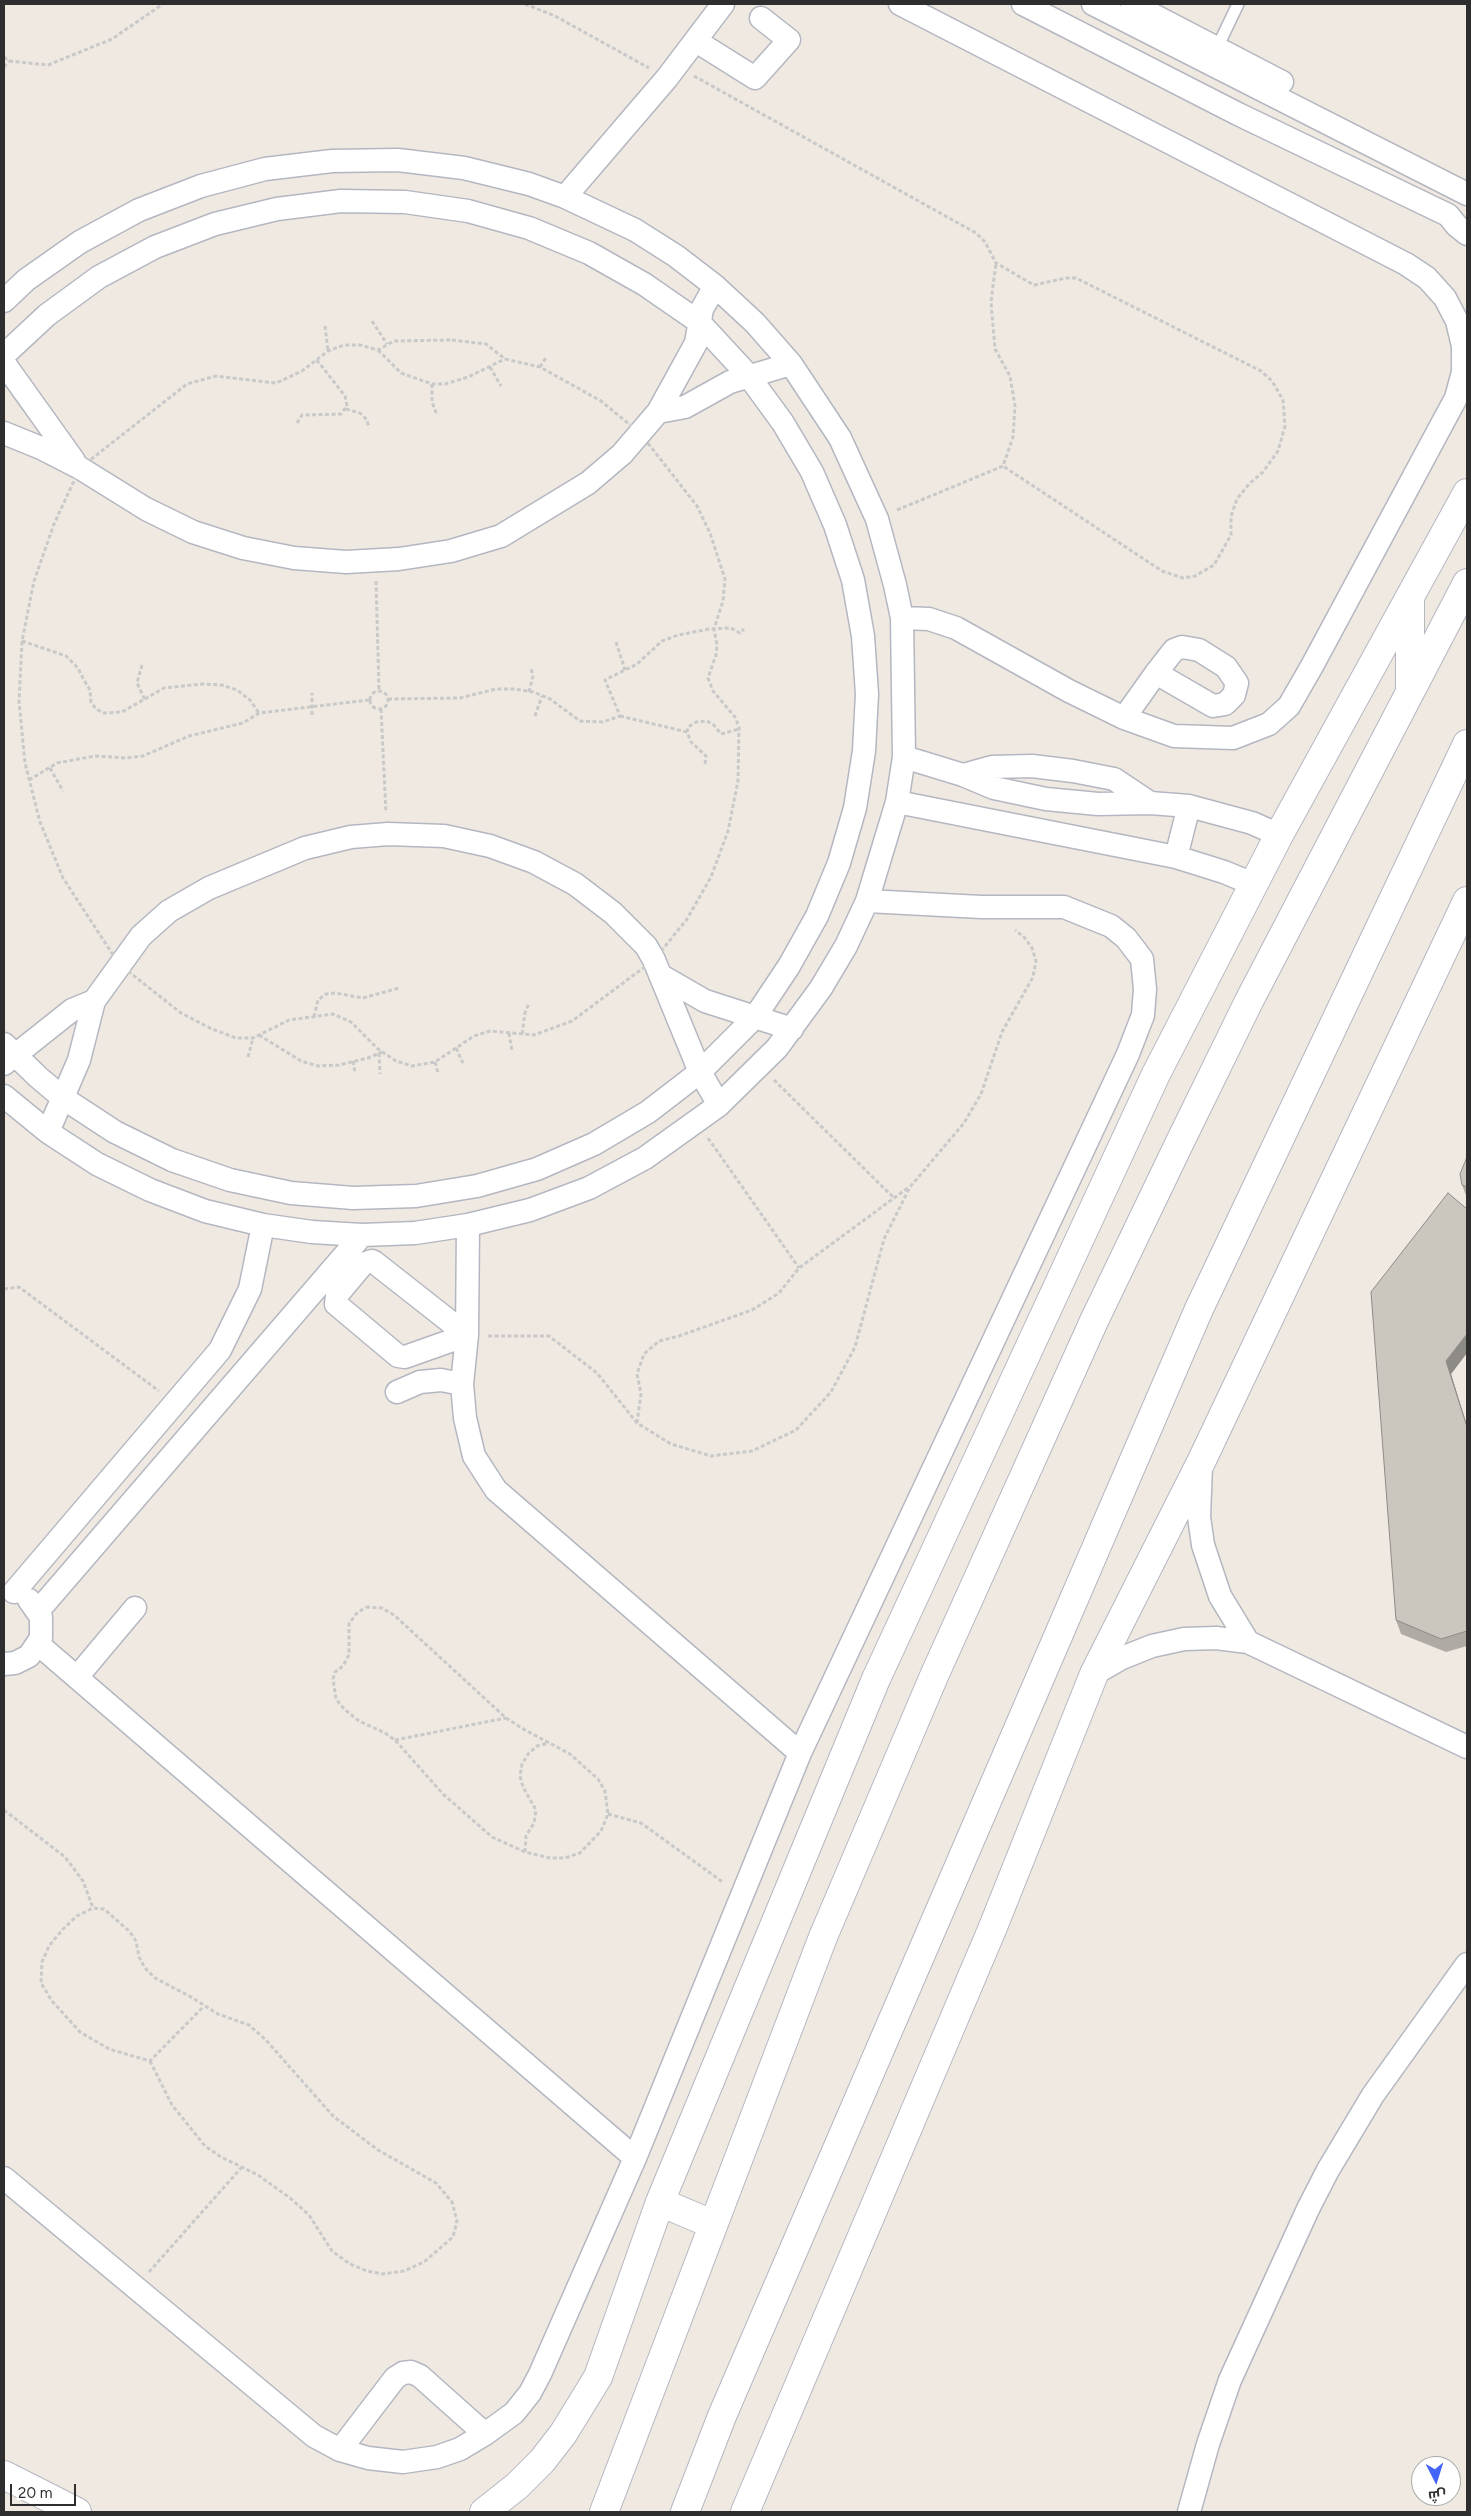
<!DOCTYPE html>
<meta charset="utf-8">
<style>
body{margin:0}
#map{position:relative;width:1471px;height:2516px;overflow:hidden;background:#efe9e1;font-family:Figtree,Cairo,sans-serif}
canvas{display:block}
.frame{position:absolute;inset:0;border:5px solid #2e2e2e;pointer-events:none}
.north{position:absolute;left:1411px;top:2456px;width:50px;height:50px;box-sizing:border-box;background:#fff;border:1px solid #ababab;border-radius:50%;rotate:175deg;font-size:14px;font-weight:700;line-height:20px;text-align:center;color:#2e2e2e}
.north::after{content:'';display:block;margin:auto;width:18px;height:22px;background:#4264fb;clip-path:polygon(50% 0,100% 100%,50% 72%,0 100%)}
.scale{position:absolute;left:10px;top:2484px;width:66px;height:22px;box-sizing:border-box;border:2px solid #2e2e2e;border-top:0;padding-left:6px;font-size:15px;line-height:18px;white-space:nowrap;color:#2e2e2e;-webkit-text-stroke:4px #fff;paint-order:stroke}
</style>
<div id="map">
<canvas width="1471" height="2516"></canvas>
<div class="frame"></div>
<div class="north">ش</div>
<div class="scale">20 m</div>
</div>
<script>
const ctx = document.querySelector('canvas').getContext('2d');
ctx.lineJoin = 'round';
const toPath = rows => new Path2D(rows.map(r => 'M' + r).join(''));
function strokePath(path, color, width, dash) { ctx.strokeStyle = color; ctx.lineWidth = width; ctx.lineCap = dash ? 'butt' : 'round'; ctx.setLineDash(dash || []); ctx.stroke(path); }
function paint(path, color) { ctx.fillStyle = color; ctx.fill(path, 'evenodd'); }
const path = toPath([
 [525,4,555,16,649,68],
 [4,57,9,61,48,65,112,39,163,4],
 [4,67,9,61],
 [694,76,976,233,985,242,996,263,1034,285,1066,278,1076,278,1261,371,1272,381,1283,400,1285,426,1278,451,1263,472,1249,484,1237,499,1231,516,1231,535,1214,565,1195,576,1183,578,1162,571,1003,466],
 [372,321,387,344],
 [325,326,328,351],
 [452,340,486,344,505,359,540,367,601,401,640,433,697,506,710,533,725,579,723,601,714,629,717,645,716,655,708,678,713,691,735,717,739,727,738,781,728,831,711,877,687,919,654,960,572,1021,534,1035,490,1031,474,1036,435,1062,412,1066,396,1061,378,1049,351,1022,333,1014,289,1020,253,1038,236,1038,212,1029,181,1013,119,964,63,878,40,822,25,763,19,702,22,641,34,581,54,524,80,468,187,384,216,376,276,383,302,371,328,351,344,345,360,345,378,350,394,341,452,340],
 [378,350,401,373,432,384,445,384,468,377,505,359],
 [490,367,501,386],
 [540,367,547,356],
 [432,384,432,402,437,415],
 [346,409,360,413,367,420,369,428],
 [297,423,302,415,341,414,347,406,345,396,316,359],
 [897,510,1003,466,1013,437,1015,406,1010,376,995,349,991,302,996,263],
 [376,581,379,690],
 [22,641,66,656,78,668,84,680,90,690,91,702,96,709,104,713,122,712,164,688,202,684,222,685,237,690,250,700,259,713],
 [616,642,625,670],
 [142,665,137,683,145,700],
 '370 700a9 9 0 1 1 18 0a9 9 0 1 1-18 0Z',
 [529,692,533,676,531,668],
 [388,699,460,698,496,689,514,689,533,692,550,699,580,721,603,722,620,716,605,680,637,664,662,641,678,635,709,629,731,628,740,633,744,629],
 [381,709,386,813],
 [312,715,312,693],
 [535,716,542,696],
 [620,716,687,732],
 [705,764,706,756,691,742,687,732,688,727,696,722,706,721,713,724,721,734,739,729],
 [50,768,63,791],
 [29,780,57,763,95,756,126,758,143,756,189,736,243,723,259,713,369,700],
 [314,1017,318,1000,326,994,335,993,363,998,399,988],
 [509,1033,512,1051],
 [522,1034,525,1013,529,1003],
 [259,1035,301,1061,318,1066,339,1065,368,1058,382,1052],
 [456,1048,463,1063],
 [379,1053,380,1074],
 [248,1057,253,1038],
 [353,1061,355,1072],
 [435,1062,438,1073],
 [774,1080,894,1198],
 [708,1138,799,1268],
 [4,1289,19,1287,159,1391],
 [488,1336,549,1336,597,1373,637,1423,671,1444,711,1456,752,1451,796,1430,831,1392,855,1347,884,1239,910,1187,964,1123,981,1094,1002,1032,1033,977,1036,961,1032,948,1024,937,1015,930],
 [637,1423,641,1394,637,1374,644,1354,659,1341,679,1336,752,1310,779,1293,799,1268,909,1187],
 [366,1607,382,1608,394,1615,506,1718,525,1730,570,1754,598,1779,605,1791,608,1814,601,1831,580,1853,565,1858,550,1858,525,1852,492,1837,443,1794,395,1740,385,1733,359,1721,344,1709,336,1699,333,1679,335,1672,343,1666,349,1655,349,1624,356,1614,366,1607],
 [395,1740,506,1718],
 [4,1810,65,1857,83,1881,93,1908],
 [608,1814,641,1823,724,1883],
 [525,1852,526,1836,534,1823,536,1810,523,1787,520,1776,522,1764,528,1754,537,1746,549,1743],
 [150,2061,172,2105,205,2146,221,2157,258,2175,290,2198,309,2215,332,2251,350,2264,367,2271,382,2274,404,2271,424,2262,453,2237,457,2221,452,2202,436,2183,378,2150,333,2116,265,2039,249,2025,218,2014,191,1997,155,1978,145,1968,139,1957,136,1941,129,1931,104,1909,93,1908,77,1916,63,1929,49,1946,42,1962,41,1983,52,2001,80,2032,109,2049,150,2061,204,2006],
 [149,2272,241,2168]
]);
const lane = toPath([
 [1217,48,1238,4]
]);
const street = toPath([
 [900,4,1406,264,1427,278,1445,298,1457,321,1463,346,1463,372,1456,398,1312,666,1289,706,1269,724,1233,738,1174,736,1124,718,1069,691,956,628,929,619,902,618],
 [1023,4,1238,114,1448,215,1457,226,1467,234],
 [1093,4,1467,194],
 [1132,4,1282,82],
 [696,41,755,78,789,40,761,18],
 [565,197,667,78,723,4],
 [4,301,26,280,80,242,139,210,201,186,265,169,332,161,398,160,464,168,529,184,565,197,635,230,676,256,715,286,755,323,791,364,840,438,877,519,895,585,902,618,904,757,897,802,867,901,846,946,821,988,777,1048,719,1105,645,1158,589,1188,530,1210,468,1225,415,1233,362,1235,312,1232,263,1225,205,1211,150,1190,97,1164,48,1132,4,1096],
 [4,355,47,315,99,277,155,247,215,224,277,209,341,201,405,202,468,211,529,228,589,253,644,284,699,322,748,375,783,423,812,472,835,525,853,580,863,636,867,694,864,751,855,808,839,863,817,916,789,966,755,1017,700,1072,648,1112,594,1144,537,1169,477,1186,416,1196,353,1198,291,1193,230,1180,172,1160,115,1132,63,1098,38,1077,4,1044],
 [4,363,74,461],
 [658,412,685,407,730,382,791,364],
 [4,433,41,448,80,468,146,509,193,532,243,548,294,558,346,562,399,559,451,551,501,536,588,483,622,454,658,412,696,343,702,309,715,286],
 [1124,718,1156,673,1174,650,1182,647,1199,650,1226,667,1237,683,1234,695,1225,704,1213,706,1156,673],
 [904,757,963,775,994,788,1046,799,1098,804,1150,803,1189,806,1252,823,1279,835],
 [963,775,992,767,1032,766,1073,771,1114,779,1150,803],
 [897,802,1176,857,1224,872,1253,884],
 [1176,857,1189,806],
 [660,975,705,1001,792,1029],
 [4,1064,72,1010,94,1001],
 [48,1132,79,1060,94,1001,141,936,169,911,209,888,305,848,351,837,388,834,444,836,490,846,534,862,575,884,613,913,646,946,654,960,700,1072,719,1105],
 [468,1225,467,1335,462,1384,465,1418,474,1456,496,1490,800,1753],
 [372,1261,374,1262,467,1335,405,1357,398,1356,336,1304,337,1295,363,1264,372,1261],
 [397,1392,420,1382,441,1380,462,1384],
 [1201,1466,1199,1517,1203,1545,1220,1596,1248,1642],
 [14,1592,220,1350,250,1289,263,1225],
 [38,1611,362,1235],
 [38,1644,635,2158],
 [4,1664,15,1663,29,1656,41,1638,41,1617,29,1600],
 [1094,1674,1122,1658,1152,1646,1184,1639,1216,1638,1248,1642,1467,1747],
 [77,1677,135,1608],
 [4,2178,314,2436,340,2450,368,2458,403,2462,437,2457,460,2449,485,2434,514,2413,530,2393,540,2374,635,2158,800,1753,1128,1054,1143,1015,1145,989,1142,959,1126,938,1111,926,1064,907,981,907,867,901],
 [340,2450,395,2378,403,2373,411,2372,420,2376,485,2434],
 [1189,2512,1208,2444,1230,2380,1308,2209,1328,2170,1373,2095,1467,1964]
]);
const secondary = toPath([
 [1410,599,1410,688],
 [660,2202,712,2224],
 [4,2475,77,2512],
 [484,2512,517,2486,542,2461,563,2434,598,2377,660,2202,876,1679,1156,1074,1279,835,1467,493],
 [604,2512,823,1937,934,1676,1094,1321,1178,1146,1249,1001,1467,583],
 [685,2512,722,2416,1199,1309,1467,744],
 [745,2512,993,1927,1094,1674,1202,1460,1467,901]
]);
const wall = toPath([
 [1467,1157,1467,1198,1462,1185],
 [1467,1209,1467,1353,1451,1374,1467,1425,1467,1646,1446,1652,1401,1634,1396,1620]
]);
const shadedWall = toPath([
 [1467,1334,1467,1353,1451,1374,1467,1427,1446,1361]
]);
const building = toPath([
 [1467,1157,1467,1187,1462,1185,1460,1174,1467,1157],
 [1448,1193,1467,1209,1467,1334,1446,1361,1467,1427,1467,1631,1441,1639,1396,1620,1371,1292,1448,1193]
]);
strokePath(lane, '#b4b7c1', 14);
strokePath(street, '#b4b7c1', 25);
strokePath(secondary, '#b4b7c1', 30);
strokePath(path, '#c9c9c9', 3, [4, 2.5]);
strokePath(lane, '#fff', 11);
strokePath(street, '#fff', 22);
strokePath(secondary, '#fff', 28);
paint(wall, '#afaba4');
paint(shadedWall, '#8e8b86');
paint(building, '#cbc7bf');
strokePath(building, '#8e8b86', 1);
</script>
